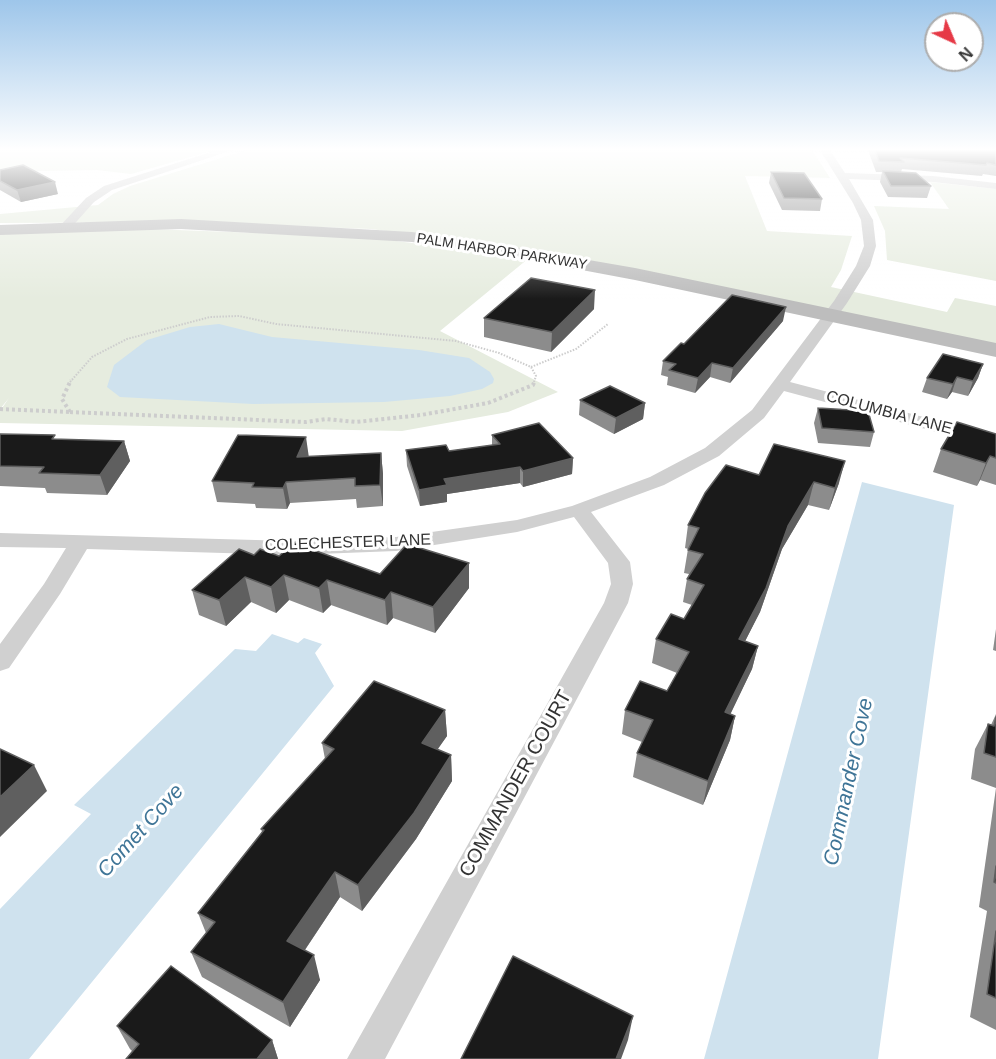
<!DOCTYPE html>
<style>
body{margin:0}
#map{position:relative;width:996px;height:1059px;overflow:hidden;background:#fff;font-family:Arial,sans-serif}
canvas{display:block}
.north{position:absolute;left:924px;top:12px;width:60px;height:60px;box-sizing:border-box;background:#fff;border:2px solid #adadad;border-radius:50%;rotate:136deg;font-size:16px;font-weight:700;line-height:24px;text-align:center;color:#333}
.north::after{content:'';display:block;margin:auto;width:21px;height:27px;background:#e63946;clip-path:polygon(50% 0,100% 100%,50% 72%,0 100%)}
</style>
<div id="map">
<canvas width="996" height="1059"></canvas>
<div class="north">N</div>
</div>
<script>
const ctx = document.querySelector('canvas').getContext('2d');
ctx.lineJoin = 'round';
function paint(path, color) { ctx.fillStyle = color; ctx.fill(path, 'evenodd'); }
const toPath = rows => new Path2D(rows.map(r => 'M' + r).join(''));
function strokePath(path, color, width, dash) { ctx.strokeStyle = color; ctx.lineWidth = width; ctx.lineCap = dash ? 'butt' : 'round'; ctx.setLineDash(dash || []); ctx.stroke(path); }
function write(font, color, halo, rows, align = 'center') {
  ctx.font = font + ' Arial,sans-serif'; ctx.lineWidth = 6; ctx.setLineDash([]); ctx.textBaseline = 'middle'; ctx.strokeStyle = halo; ctx.fillStyle = color; for (const [text, x, y, turn = 0] of rows) {
    ctx.save(); ctx.translate(x, y); ctx.rotate((+turn || 0) * Math.PI / 180); ctx.textAlign = isNaN(turn) ? turn : align; if (halo) ctx.strokeText(text, 0, 0); ctx.fillText(text, 0, 0); ctx.restore();
  }
}
const green = toPath([
 [0,150,215,150,131,174,97,170,40,171,0,178],
 [247,150,812,150,830,178,745,176,767,231,852,236,841,270,831,287,947,312,955,298,996,306,996,346,479,244,371,229,186,222,0,223,0,214,98,205,113,194,130,186],
 [930,182,996,189,996,281,887,260,885,231,874,206,949,209],
 [150,229,365,237,529,258,440,331,558,392,508,412,402,431,0,423,0,411,9,398,0,409,0,234]
]);
const water = toPath([
 [219,324,272,337,419,350,469,358,490,372,494,379,493,383,482,389,450,396,384,402,253,404,120,397,107,387,114,365,147,340,190,327],
 [862,482,954,505,878,1059,704,1059],
 [272,634,298,643,304,638,322,644,315,653,334,686,29,1059,0,1059,0,909,91,814,74,805,235,649,256,651]
]);
const pathFar1 = toPath([
 [531,367,576,349,608,324],
 [70,382,92,357,127,339,210,317,239,316,276,324,456,341,499,353,531,367,536,376,534,382]
]);
const path = toPath([
 [0,409,70,412],
 [70,412,306,422,326,419,356,422,421,415,488,403,533,385,535,380],
 [70,412,62,399,71,380]
]);
const street = toPath([
 [217,150,233,150,112,190,94,202,69,230,65,231,59,227,86,198,104,186,217,150],
 [820,150,830,150,845,173,933,176,996,183,996,189,933,182,849,179,873,220,876,246,870,266,847,303,790,382,996,436,996,448,784,391,764,418,719,456,664,485,591,512,630,562,633,584,628,603,385,1059,347,1059,604,603,611,584,608,563,574,517,517,532,396,551,292,555,87,549,60,594,9,668,0,671,0,644,44,584,66,548,0,547,0,533,292,541,396,537,517,520,572,506,650,477,705,448,752,410,834,301,856,266,864,246,861,220,853,203,820,150]
]);
const secondary = toPath([
 [181,219,412,232,502,245,635,268,996,343,996,357,635,280,502,255,412,242,181,229,0,235,0,225,181,219]
]);
const wall = toPath([
 [868,150,996,150,996,176,983,174,982,176,902,169,901,172,931,186,927,198,888,197,880,182,882,172,876,172],
 [0,170,58,194,21,202,0,190],
 [771,172,822,199,820,211,782,210,769,183],
 [594,309,551,352,484,337,484,318],
 [783,321,730,383,710,377,695,393,667,385,668,377,661,375,663,361,684,344],
 [983,364,978,378,968,396,952,392,947,399,922,392,927,378],
 [580,400,645,403,643,419,614,434,579,415],
 [818,408,874,432,870,447,818,443,814,423],
 [0,434,57,439,124,441,130,461,107,495,47,493,45,488,0,486],
 [996,434,996,485,980,480,977,486,933,472,941,449],
 [492,435,573,458,572,474,523,487,520,483,447,494,447,502,420,506,407,466,406,450,449,451,492,445],
 [381,453,383,474,383,506,357,508,356,499,290,503,287,509,256,508,255,504,217,502,212,481,309,457],
 [759,475,839,483,829,510,808,505,782,549,760,612,745,641,758,646,752,669,730,714,735,716,730,740,703,805,633,777,637,753,642,742,622,734,625,710,667,691,677,673,652,663,656,639,684,619,692,605,683,602,687,579,689,574,684,573,688,549,685,548,688,525],
 [254,555,279,556,380,574,469,563,469,588,435,633,393,618,387,625,331,605,323,613,289,600,276,613,251,602,226,626,199,615,192,590],
 [996,629,996,651,993,650],
 [445,710,447,736,437,749,451,755,452,781,416,839,362,911,340,897,305,950,320,980,290,1027,202,977,191,952,206,933,198,913,262,832,261,829,325,759,322,743],
 [996,714,996,788,971,779,975,749,988,724,991,725],
 [996,788,996,1030,970,1017,987,911,979,907],
 [117,1026,272,1040,278,1059,126,1059,132,1051,130,1049]
]);
const shadedWall = toPath([
 [55,182,58,194,21,202,17,190],
 [595,290,594,309,551,352,552,332],
 [786,307,783,321,730,383,733,368],
 [712,363,710,377,695,393,698,378],
 [983,364,978,378,968,396,973,381],
 [957,377,952,392,947,399,953,384],
 [645,403,643,419,614,434,616,418],
 [306,437,309,458,297,457],
 [124,441,130,461,107,495,100,475],
 [381,453,383,474,383,506,380,485],
 [990,456,980,480,977,486,986,463],
 [573,458,572,474,523,487,523,471],
 [845,461,839,483,829,510,835,488],
 [520,467,520,483,447,494,447,502,420,506,419,490,444,479],
 [286,482,290,503,287,509,283,488],
 [814,482,808,505,782,549,760,612,734,663,739,639,788,526],
 [469,563,469,588,435,633,433,607],
 [284,575,289,600,276,613,271,587],
 [245,577,251,602,226,626,219,600],
 [327,580,331,605,323,613,319,588],
 [391,592,393,618,387,625,385,600],
 [758,646,752,669,720,736,725,712],
 [445,710,447,736,424,769,422,743],
 [735,716,730,740,703,805,708,781],
 [451,755,452,781,416,839,362,911,358,885],
 [34,765,47,791,0,837,0,797],
 [335,872,340,897,294,966,287,941],
 [314,955,320,980,290,1027,283,1002],
 [633,1016,628,1040,621,1059,616,1059],
 [272,1040,278,1059,257,1059]
]);
const building = toPath([
 [875,150,996,150,996,165,987,163,986,165,900,158,904,162,879,161,875,150],
 [23,165,55,182,17,190,0,181,0,170,23,165],
 [883,171,916,173,931,186,891,186,883,171],
 [771,172,804,173,822,199,784,198,771,172],
 [531,278,595,290,552,332,484,318,531,278],
 [732,295,786,307,733,368,712,363,698,378,669,370,676,364,663,361,681,343,684,344,732,295],
 [943,354,983,364,973,381,957,377,953,384,927,378,943,354],
 [610,386,645,403,616,418,580,400,610,386],
 [818,408,868,411,874,432,822,428,818,408],
 [957,422,996,434,996,458,990,456,986,463,941,449,957,422],
 [539,423,573,458,523,471,520,467,444,479,447,485,419,490,406,450,446,445,449,451,500,444,492,435,539,423],
 [0,434,55,435,52,439,124,441,100,475,39,473,44,467,0,466,0,434],
 [238,435,306,437,297,457,381,453,380,485,355,486,355,478,286,482,283,488,252,487,254,483,212,481,238,435],
 [774,444,845,461,835,488,814,482,788,526,766,588,739,639,758,646,725,712,735,716,708,781,637,753,653,720,625,710,640,681,667,691,689,652,656,639,671,614,684,619,704,585,687,579,703,554,688,550,699,528,688,525,705,493,726,465,759,475,774,444],
 [294,543,380,574,407,544,469,563,433,607,391,592,385,600,327,580,319,588,284,575,271,587,245,577,219,600,192,590,239,549,254,555,260,549,279,556,294,543],
 [374,681,445,710,422,743,451,755,414,813,358,885,335,872,287,941,314,955,283,1002,191,952,215,922,198,913,264,830,261,829,334,749,322,743,374,681],
 [996,717,996,757,984,753,988,724,994,726,996,717],
 [0,749,34,765,0,797,0,749],
 [996,866,996,883,994,882,996,866],
 [996,931,996,998,987,994,996,931],
 [513,956,633,1016,616,1059,461,1059,513,956],
 [171,966,272,1040,257,1059,126,1059,139,1044,117,1026,171,966]
]);
const farStreetnames = [
 ["PALM HARBOR PARKWAY",502,252,9]
];
const streetNames = [
 ["COLUMBIA LANE",889,413,15],
 ["COLECHESTER LANE",348,543,-2]
];
const nearStreetnames = [
 ["COMMANDER COURT",516,784,-61]
];
const nearWaternames = [
 ["Commander Cove",849,782,-78],
 ["Comet Cove",141,831,-48]
];
paint(green, '#e6ecdf');
paint(water, '#cfe2ee');
strokePath(pathFar1, '#cdcdcd', 2, [1.5, 1.5]);
strokePath(path, '#cdcdcd', 4, [3, 3]);
paint(street, '#d0d0d0');
paint(secondary, '#bdbdbd');
paint(wall, '#8c8c8c');
paint(shadedWall, '#5f5f5f');
paint(building, '#1a1a1a');
strokePath(building, '#5f5f5f', 1.5);
const sky = ctx.createLinearGradient(0, 0, 0, 299);
sky.addColorStop(0, '#9ec6ea');
sky.addColorStop(0.5, '#fff');
sky.addColorStop(1, '#ffffff00');
ctx.fillStyle = sky;
ctx.fillRect(0, 0, 996, 299);
write('14px', '#333', '#fff', farStreetnames);
write('16px', '#333', '#fff', streetNames);
write('20px', '#333', '#fff', nearStreetnames);
write('italic 21px', '#3f7597', '#fff', nearWaternames);
</script>
